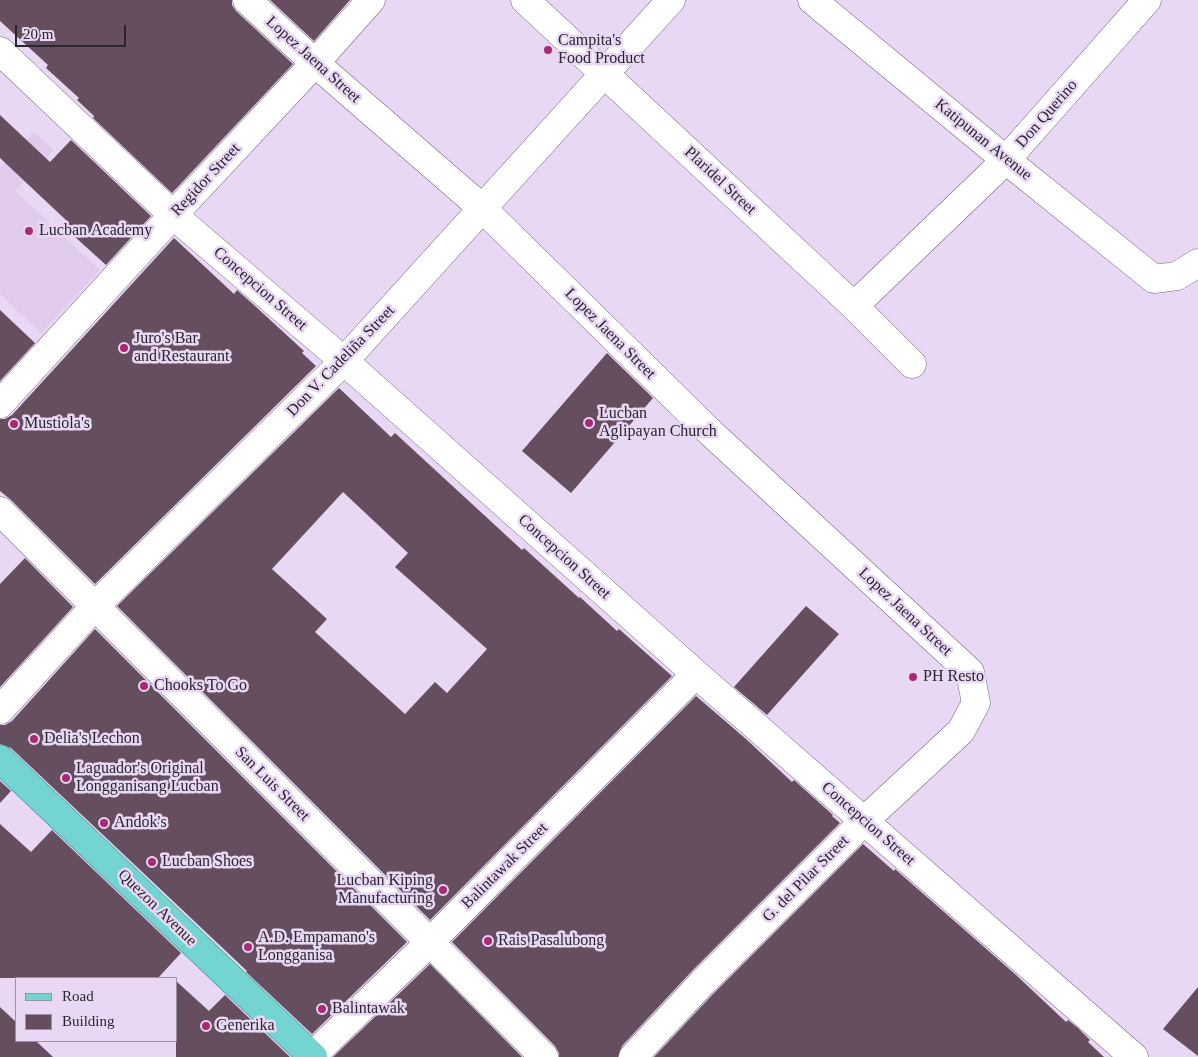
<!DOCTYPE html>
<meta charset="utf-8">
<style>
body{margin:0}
#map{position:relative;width:1198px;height:1057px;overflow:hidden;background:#e9d8f3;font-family:"Times New Roman",serif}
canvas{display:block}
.legend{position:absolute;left:15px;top:977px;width:162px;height:65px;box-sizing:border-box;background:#e9d8f3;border:1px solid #9d90a5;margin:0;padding:6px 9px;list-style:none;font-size:15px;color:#2b252f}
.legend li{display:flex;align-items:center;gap:10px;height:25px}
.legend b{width:25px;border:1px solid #9d90a5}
.scale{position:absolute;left:15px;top:25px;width:111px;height:22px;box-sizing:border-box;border:2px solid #2b252f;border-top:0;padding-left:6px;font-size:15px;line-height:18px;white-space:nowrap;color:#2b252f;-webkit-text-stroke:4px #e9d8f3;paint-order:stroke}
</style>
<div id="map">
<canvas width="1198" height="1057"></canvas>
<ul class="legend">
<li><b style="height:6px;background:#73d4d1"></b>Road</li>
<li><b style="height:14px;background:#654e5f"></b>Building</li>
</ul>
<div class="scale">20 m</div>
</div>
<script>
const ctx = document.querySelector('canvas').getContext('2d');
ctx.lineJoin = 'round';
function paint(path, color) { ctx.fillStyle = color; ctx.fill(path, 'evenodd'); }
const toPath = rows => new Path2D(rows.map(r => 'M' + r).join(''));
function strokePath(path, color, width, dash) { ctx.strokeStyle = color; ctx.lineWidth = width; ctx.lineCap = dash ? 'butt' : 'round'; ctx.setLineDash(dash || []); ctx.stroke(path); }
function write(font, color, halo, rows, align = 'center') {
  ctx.font = font + ' "Times New Roman",serif'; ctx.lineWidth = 5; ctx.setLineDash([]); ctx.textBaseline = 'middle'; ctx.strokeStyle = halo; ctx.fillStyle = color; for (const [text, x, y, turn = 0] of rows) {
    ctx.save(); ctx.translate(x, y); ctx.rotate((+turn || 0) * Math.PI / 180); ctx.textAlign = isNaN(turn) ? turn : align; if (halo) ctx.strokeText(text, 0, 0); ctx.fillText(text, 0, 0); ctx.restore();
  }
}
const built = toPath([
 [34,132,54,150,15,191,100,270,41,333,0,294,0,168]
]);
const building = toPath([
 [0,0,232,0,232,5,236,11,293,64,172,193,93,118,94,116,77,100,79,98,46,68,48,65,0,21],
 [270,0,350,0,314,41],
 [0,115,50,162,71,140,151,216,106,265,64,227,68,222,0,158],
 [174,238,234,294,237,290,255,306,304,351,302,353,316,366,95,584,11,500,0,491,0,419,5,419,12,415],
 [0,310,35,343,0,381],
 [607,353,653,398,571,493,522,451],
 [339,388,391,437,395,433,522,550,524,548,579,598,580,597,617,631,619,629,672,676,430,920,117,606],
 [343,492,408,553,395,567,487,649,447,693,435,682,405,714,315,632,327,619,272,569],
 [25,558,73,607,0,687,0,584],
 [806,606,839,634,767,715,734,687],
 [95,629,407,942,312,1034,246,972,247,971,11,748,0,744,0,725,5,725,12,721],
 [696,696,746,739,792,782,794,780,833,815,832,816,840,823,691,972,622,1046,618,1057,559,1057,559,1053,555,1046,452,942],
 [0,781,11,791,0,803],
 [0,824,31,852,52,830,181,953,158,978,0,978],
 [863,844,894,871,895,869,1015,974,1066,1022,1068,1020,1078,1028,1090,1040,1088,1042,1104,1057,654,1057,713,994],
 [430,964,522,1057,333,1057],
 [176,981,209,1011,225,995,290,1057,176,1057],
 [1198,987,1198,1056,1163,1029],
 [0,1007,16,1022,16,1041,36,1041,53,1057,0,1057]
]);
const minor = toPath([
 [247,0,315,63,482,208,711,433,970,672,976,703,961,731,864,821,702,983,633,1057],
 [525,0,854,306,912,364],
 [812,0,1006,160,1154,279,1177,276,1198,263],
 [0,51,173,215,344,361,696,674,1134,1057],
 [854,306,1006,160,1147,0],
 [0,404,173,215,315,63,371,0],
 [0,511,544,1057],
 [0,710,95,606,344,361,671,0],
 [311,1057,429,943,696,674]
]);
const major = toPath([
 [0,759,313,1057]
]);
const markers = [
 [548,50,5,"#ab2872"],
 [29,231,5,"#ab2872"],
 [124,348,5,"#ab2872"],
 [589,423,5,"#ab2872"],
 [14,424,5,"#ab2872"],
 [913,677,5,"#ab2872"],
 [144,686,5,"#ab2872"],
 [34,739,5,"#ab2872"],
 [66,778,5,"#ab2872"],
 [104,823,5,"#ab2872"],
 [152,862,5,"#ab2872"],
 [443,890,5,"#ab2872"],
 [488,941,5,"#ab2872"],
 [248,947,5,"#ab2872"],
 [322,1009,5,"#ab2872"],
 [206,1026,5,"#ab2872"]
];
const poiNames = [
 ["Campita's",558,41],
 ["Food Product",558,59],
 ["Lucban Academy",39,231],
 ["Juro's Bar",134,339],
 ["and Restaurant",134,357],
 ["Lucban",599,414],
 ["Aglipayan Church",599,432],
 ["Mustiola's",24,424],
 ["PH Resto",923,677],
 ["Chooks To Go",154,686],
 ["Delia's Lechon",44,739],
 ["Laguador's Original",76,769],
 ["Longganisang Lucban",76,787],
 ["Andok's",114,823],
 ["Lucban Shoes",162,862],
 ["Lucban Kiping",433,881,"right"],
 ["Manufacturing",433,899,"right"],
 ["A.D. Empamano's",258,938],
 ["Longganisa",258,956],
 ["Rais Pasalubong",498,941],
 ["Balintawak",332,1009],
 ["Generika",216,1026]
];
const streetNames = [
 ["Lopez Jaena Street",313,60,42],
 ["Don Querino",1047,114,-49],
 ["Katipunan Avenue",983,140,39],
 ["Regidor Street",206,180,-47],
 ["Plaridel Street",720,181,43],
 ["Concepcion Street",260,289,41],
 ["Lopez Jaena Street",610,334,45],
 ["Don V. Cadeliña Street",341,361,-46],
 ["Concepcion Street",564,557,42],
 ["Lopez Jaena Street",905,612,43],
 ["San Luis Street",272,784,45],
 ["Concepcion Street",868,824,41],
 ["Balintawak Street",505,866,-45],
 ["G. del Pilar Street",806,879,-45],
 ["Quezon Avenue",157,908,44]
];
paint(built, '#e0cbec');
paint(building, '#654e5f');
strokePath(minor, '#74657c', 29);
strokePath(major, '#1d8584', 29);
strokePath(minor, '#fff', 28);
strokePath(major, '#73d4d1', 28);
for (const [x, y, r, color] of markers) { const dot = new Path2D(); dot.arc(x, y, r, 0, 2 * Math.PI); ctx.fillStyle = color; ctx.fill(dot); strokePath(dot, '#e9d8f3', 2); }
write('16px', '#2b252f', '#e9d8f3', poiNames, 'left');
write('16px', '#2b252f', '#e9d8f3', streetNames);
</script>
